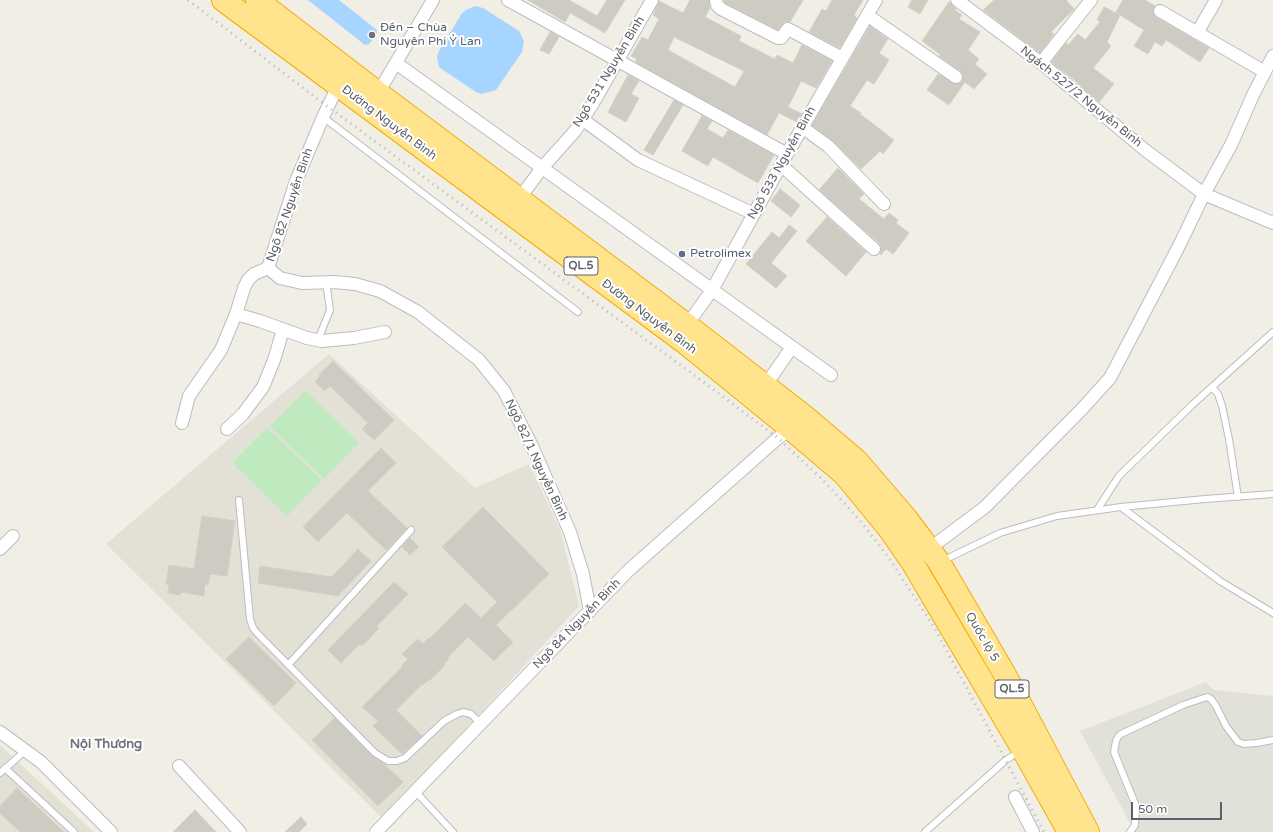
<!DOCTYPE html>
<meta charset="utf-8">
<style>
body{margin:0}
#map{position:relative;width:1273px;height:832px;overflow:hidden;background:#f0eee5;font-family:"Varela Round",sans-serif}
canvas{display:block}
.scale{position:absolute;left:1131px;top:802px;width:91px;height:18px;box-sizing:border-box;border:2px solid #5c6167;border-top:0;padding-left:5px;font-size:12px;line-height:14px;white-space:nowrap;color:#5c6167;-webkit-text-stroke:3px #fff;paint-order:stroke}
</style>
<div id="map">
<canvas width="1273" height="832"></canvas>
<div class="scale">50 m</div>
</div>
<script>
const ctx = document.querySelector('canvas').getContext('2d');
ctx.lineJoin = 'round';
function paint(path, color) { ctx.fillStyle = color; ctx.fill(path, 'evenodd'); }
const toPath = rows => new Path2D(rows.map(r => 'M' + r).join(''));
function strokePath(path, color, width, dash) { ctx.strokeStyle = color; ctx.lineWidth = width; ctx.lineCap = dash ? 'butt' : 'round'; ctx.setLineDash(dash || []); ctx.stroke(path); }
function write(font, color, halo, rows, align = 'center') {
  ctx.font = font + ' "Varela Round",sans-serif'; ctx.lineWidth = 4; ctx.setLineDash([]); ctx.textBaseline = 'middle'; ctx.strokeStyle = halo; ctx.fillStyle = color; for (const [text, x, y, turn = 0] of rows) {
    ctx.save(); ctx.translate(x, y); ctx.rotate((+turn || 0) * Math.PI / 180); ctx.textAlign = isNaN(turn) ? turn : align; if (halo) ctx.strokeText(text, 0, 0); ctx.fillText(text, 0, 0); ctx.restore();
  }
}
const industrial = toPath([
 [1206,682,1214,690,1273,696,1273,832,1135,832,1080,731]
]);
const education = toPath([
 [329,354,475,488,529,464,560,529,579,606,383,819,106,544],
 [0,745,94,832,0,832]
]);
const green = toPath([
 [305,390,359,443,324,479,270,427],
 [267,428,322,480,287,516,232,463]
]);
const water = toPath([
 [308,0,339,0,377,30,377,34,369,44,365,45],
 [475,6,483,8,519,31,524,41,522,52,496,90,485,93,481,94,476,92,443,70,439,67,437,57,439,51,462,13,466,10]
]);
const building = toPath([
 [528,0,569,0,597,16,607,0,625,0,605,33,570,13,565,22,528,0],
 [690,0,709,0,710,8,705,17,741,36,739,41,775,59,777,55,793,63,802,45,832,61,816,88,801,81,788,107,802,114,797,122,779,113,767,135,635,62,637,59,631,56,642,37,648,40,659,19,653,15,659,1,683,13,690,0],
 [674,37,744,71,735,87,668,50,674,37],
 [724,0,803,0,790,22,784,22,778,30,725,3,724,0],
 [832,0,863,0,854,15,857,18,840,48,809,32,822,9,826,11,832,0],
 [912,0,928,0,920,14,908,7,912,0],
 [994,0,1066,0,1074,9,1051,32,1054,34,1040,53,983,10,994,0],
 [1123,0,1145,0,1155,6,1153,11,1156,17,1209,48,1200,62,1166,40,1162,46,1155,42,1148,54,1134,46,1144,30,1120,15,1107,42,1111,46,1093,68,1114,84,1099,102,1077,84,1078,83,1051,62,1066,43,1068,45,1078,34,1085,40,1100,22,1097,20,1104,7,1120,15,1116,12,1123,0],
 [949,2,956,9,955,10,962,15,959,19,980,32,968,50,979,59,975,64,987,74,974,89,965,82,949,105,927,90,938,74,956,84,962,82,963,74,960,71,939,56,941,55,922,41,949,2],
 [870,26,888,39,879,53,889,60,874,84,867,80,850,106,861,113,860,114,894,140,883,154,880,151,861,169,833,141,812,125,870,26],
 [550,32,559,37,549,54,540,50,550,32],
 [628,75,639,81,631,94,639,98,626,122,608,112,628,75],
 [674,100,683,105,653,155,644,150,674,100],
 [702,116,712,121,707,129,723,138,728,130,774,155,758,183,713,157,708,166,682,151,702,116],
 [838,168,864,194,859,199,884,219,889,213,898,220,896,223,909,233,893,254,886,249,881,255,880,254,881,247,879,243,819,190,838,168],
 [780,189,800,205,791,217,771,201,780,189],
 [827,217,866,252,846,276,806,241,827,217],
 [789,225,797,231,771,263,787,276,776,288,746,264,772,232,779,238,789,225],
 [333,361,394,420,374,440,362,429,368,423,330,386,325,391,315,382,320,376,319,375,333,361],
 [381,448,396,463,368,491,407,528,386,550,347,513,318,542,303,527,381,448],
 [483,507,549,574,496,625,513,642,494,661,468,637,448,657,449,658,444,664,445,665,429,681,428,680,423,685,422,684,396,710,422,736,402,754,373,726,378,721,362,707,403,666,402,665,408,659,402,654,418,639,423,644,428,638,429,639,465,603,481,618,497,602,442,547,483,507],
 [202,516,235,521,227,576,210,574,208,585,205,584,204,596,181,592,180,595,168,593,169,585,166,584,169,565,194,569,202,516],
 [410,538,419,547,410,555,402,547,410,538],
 [358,549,371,561,338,596,258,583,260,566,332,577,358,549],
 [394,582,408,594,377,626,379,628,362,646,360,644,341,663,328,650,394,582],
 [249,637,296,683,274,706,226,659,249,637],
 [335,718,372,756,384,764,403,782,378,806,312,740,335,718],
 [17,788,64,832,20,832,0,813,0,806,17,788],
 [195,810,216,832,173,832,195,810],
 [301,817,307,824,299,832,285,832,301,817]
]);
const lane = toPath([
 [323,117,578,312],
 [318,340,330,310,326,282],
 [1212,387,1218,394,1222,406,1229,439,1238,497],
 [239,500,250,619,253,628,257,633,375,753,388,761,397,761,405,758,444,721,457,714,463,712,471,714,481,724],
 [1121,507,1220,581,1273,613],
 [1097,510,1119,476,1192,405,1273,332],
 [942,561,1000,533,1057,516,1121,507,1205,499,1273,494],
 [288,665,411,530],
 [5,768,74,832],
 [0,773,25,751],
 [415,791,453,832],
 [925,832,1006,760,1020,751],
 [1130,832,1135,825,1136,806,1114,752,1116,741,1118,737,1121,734,1183,705,1207,697,1211,699,1216,706,1226,726,1238,742,1244,744,1257,743,1273,740]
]);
const street = toPath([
 [508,0,787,154],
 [716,0,717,5,721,9,778,38,781,38,788,29,792,31,842,58],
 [957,0,1041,63,1145,150,1204,194,1273,223],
 [1160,11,1265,72],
 [867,15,956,77],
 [1197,33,1216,0],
 [396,63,831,375],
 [1041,63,1091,0],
 [378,93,433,0],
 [582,119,638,160,754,214],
 [802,127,828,146,884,204],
 [781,165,874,249],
 [519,199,542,168,575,131,592,105,652,0],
 [268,268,280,278,302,283,334,282,355,284,380,291,418,312,479,360,504,391,531,444,570,532,583,574,590,611],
 [236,314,260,321,307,338,322,341,354,338,385,332],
 [687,325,712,290,787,154,876,0],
 [765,386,792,347],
 [182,423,189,396,221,350,236,314,244,288,248,280,254,274,268,268,296,181,323,117,338,86],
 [227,429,243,414,263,387,274,360,283,330],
 [0,549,13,536],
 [929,549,985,507,1081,410,1110,378,1179,246,1204,194,1231,145,1253,95,1273,56],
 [0,732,41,762,111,832],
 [179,766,240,832],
 [1015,797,1033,832],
 [376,832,629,570,778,438,791,429]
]);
const highway = toPath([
 [223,0,684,342,791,429,844,474,890,530,912,562,1023,750,1069,832],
 [257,0,378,93,687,325,804,416,857,461,906,518,939,562,1004,673,1088,832]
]);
const rail = toPath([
 [188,0,328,107,690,372,778,438,821,478,858,518,889,558,934,627,1044,832]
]);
const markers = [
 [372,35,4,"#6b7280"],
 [682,254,4,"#5c6f8a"]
];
const shields = [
 [581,266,34],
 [1012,689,34]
];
const shieldNames = [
 ["QL.5",581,266],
 ["QL.5",1012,689]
];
const worshipNames = [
 ["Đền – Chùa",380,28],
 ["Nguyên Phi Ỷ Lan",380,42]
];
const streetNames = [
 ["Ngõ 531 Nguyễn Bình",609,72,-59],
 ["Ngách 527/2 Nguyễn Bình",1081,97,39],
 ["Đường Nguyễn Bình",389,123,37],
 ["Ngõ 533 Nguyễn Bình",782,163,-61],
 ["Ngõ 82 Nguyễn Bình",290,205,-71],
 ["Đường Nguyễn Bình",649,317,37],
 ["Ngõ 82/1 Nguyễn Bình",536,460,65],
 ["Ngõ 84 Nguyễn Bình",577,624,-46],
 ["Quốc lộ 5",982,637,60]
];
const serviceNames = [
 ["Petrolimex",690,254]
];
const neighbourhoodNames = [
 ["Nội Thương",106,745]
];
paint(industrial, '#e1e0d9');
paint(education, '#e3e0d5');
paint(green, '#bfeac0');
paint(water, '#a6d6ff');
paint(building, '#cecbc3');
strokePath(building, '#d6d0c2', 1);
strokePath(lane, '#b9bdc2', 8);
strokePath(street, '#b9bdc2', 14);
strokePath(highway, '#f5ad00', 24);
strokePath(lane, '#fff', 6);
strokePath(street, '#fff', 12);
strokePath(highway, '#ffe48d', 22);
strokePath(rail, '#b6b7b8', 3, [1, 5]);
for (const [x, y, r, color] of markers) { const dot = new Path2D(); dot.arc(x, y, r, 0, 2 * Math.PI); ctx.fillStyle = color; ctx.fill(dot); strokePath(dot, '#fff', 1.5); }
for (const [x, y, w] of shields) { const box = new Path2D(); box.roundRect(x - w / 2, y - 9, w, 18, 3); ctx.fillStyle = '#fff'; ctx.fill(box); strokePath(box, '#5c6167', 1); }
write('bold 11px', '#5c6167', null, shieldNames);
write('12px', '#5b616d', '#fff', worshipNames, 'left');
write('12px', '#5c6167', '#fff', streetNames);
write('12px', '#4e5e75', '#fff', serviceNames, 'left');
write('bold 13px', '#6d7379', '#fff', neighbourhoodNames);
</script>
